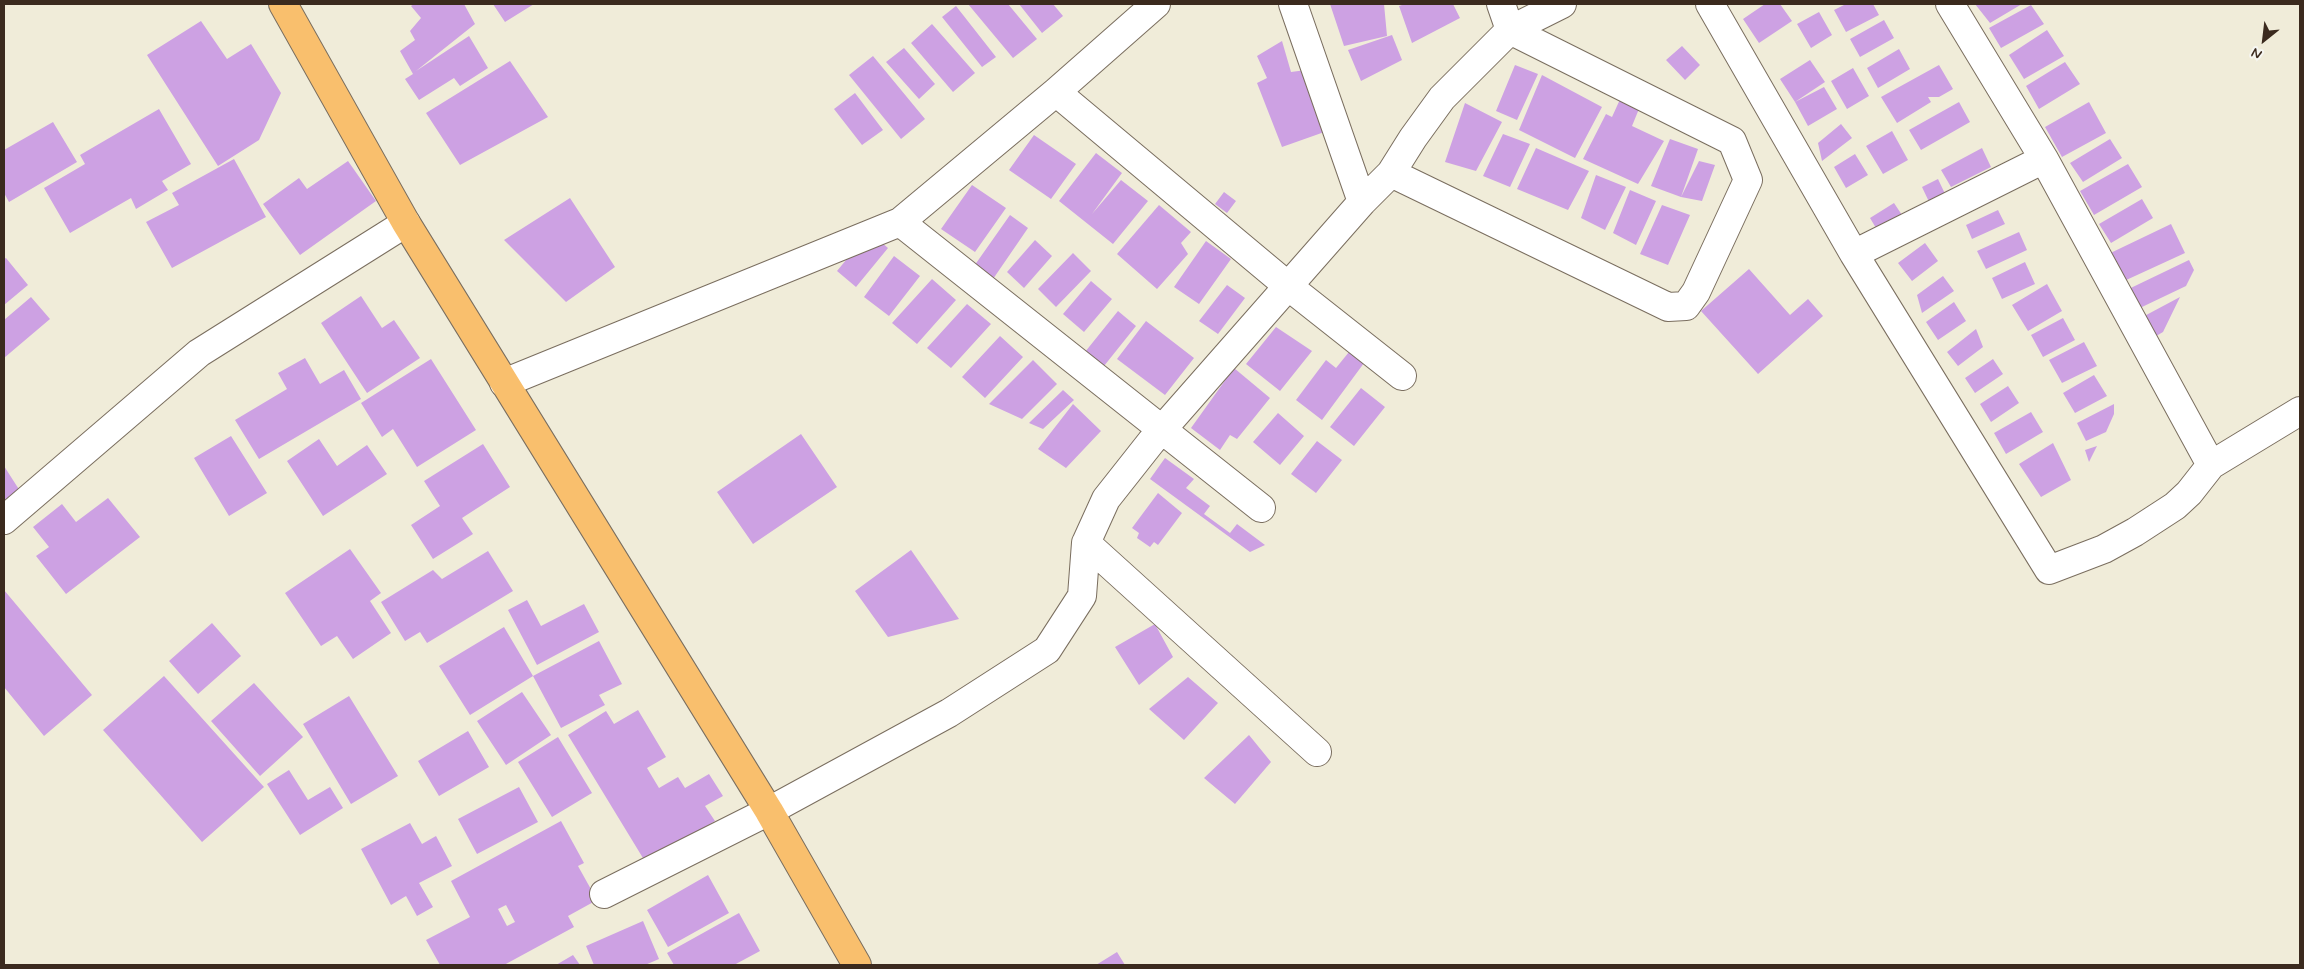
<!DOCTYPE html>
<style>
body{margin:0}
#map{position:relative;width:2304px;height:969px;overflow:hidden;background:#f0ecd9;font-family:Mynerve,sans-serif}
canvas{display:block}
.frame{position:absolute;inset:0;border:5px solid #3b2a1e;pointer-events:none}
.north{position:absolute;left:2239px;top:15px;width:50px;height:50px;-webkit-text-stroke:4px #f6f6f2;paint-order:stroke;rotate:209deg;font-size:14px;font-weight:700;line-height:20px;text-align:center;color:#3b2a1e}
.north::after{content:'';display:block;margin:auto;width:18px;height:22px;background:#3b2a1e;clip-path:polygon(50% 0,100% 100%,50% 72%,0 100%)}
</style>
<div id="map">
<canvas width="2304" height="969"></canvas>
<div class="frame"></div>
<div class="north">N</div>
</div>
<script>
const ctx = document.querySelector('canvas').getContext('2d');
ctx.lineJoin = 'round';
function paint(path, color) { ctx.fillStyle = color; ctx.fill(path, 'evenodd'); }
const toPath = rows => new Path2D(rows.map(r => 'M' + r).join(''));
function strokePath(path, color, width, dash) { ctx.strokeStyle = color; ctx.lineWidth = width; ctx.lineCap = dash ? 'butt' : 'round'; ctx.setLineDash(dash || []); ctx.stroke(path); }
const building = toPath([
 [414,4,464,4,475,24,416,71,469,36,488,68,460,86,454,78,419,100,405,79,413,74,400,51,415,40,410,31,421,18,411,6],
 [493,4,534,4,505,22],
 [968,4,1008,4,1037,39,1013,58],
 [1019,4,1053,4,1063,16,1042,33],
 [1330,4,1384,4,1387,36,1344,46],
 [1405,4,1453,4,1460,18,1412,43,1399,6],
 [1765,4,1780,4,1792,21,1759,43,1743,19],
 [1846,4,1873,4,1879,15,1846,32,1834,10],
 [1975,4,2022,4,1990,23],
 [2031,5,2044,24,2001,48,1989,28],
 [956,6,996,57,982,67,942,17],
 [1819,12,1832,35,1811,48,1797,24],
 [1884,20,1894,38,1860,57,1850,39],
 [201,21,227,59,251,44,281,93,259,140,218,166,147,55],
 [932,24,975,73,953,92,911,43],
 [2047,30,2064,56,2024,79,2009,55],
 [1392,35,1402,60,1361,81,1348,50],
 [1282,41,1291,72,1306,70,1330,130,1282,147,1257,83,1267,78,1257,56],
 [1682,46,1700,65,1685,80,1666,60],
 [904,48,935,84,919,99,886,62],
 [1899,49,1910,69,1878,88,1867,68],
 [873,56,925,119,901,139,849,75],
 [1810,60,1825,82,1795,102,1780,79],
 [510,61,548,117,460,165,426,113],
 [2065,62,2080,84,2039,109,2026,86],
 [1515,65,1538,74,1517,120,1496,111],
 [1939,65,1953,89,1939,97,1928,97,1931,102,1897,123,1881,97],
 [1853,68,1869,96,1847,109,1831,81],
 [1542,75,1602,107,1575,158,1519,130],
 [1824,87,1837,109,1808,126,1795,102],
 [855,93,883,130,862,145,834,109],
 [1622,95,1641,104,1632,126,1664,141,1638,184,1583,159,1606,114,1612,117],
 [1959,102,1970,122,1921,150,1909,130],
 [2089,102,2106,133,2062,157,2045,127],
 [1465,103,1502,122,1476,171,1445,162],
 [159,109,191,164,162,181,168,190,136,209,131,198,70,233,44,188,85,164,80,155],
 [53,122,77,162,9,202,4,193,4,150],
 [1841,124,1852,138,1822,161,1818,143],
 [1892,131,1908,160,1883,174,1866,146],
 [1503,134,1530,144,1510,187,1483,176],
 [1034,135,1076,164,1051,199,1009,170],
 [1670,139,1698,149,1681,197,1699,161,1715,165,1702,201,1681,197,1651,186],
 [2110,139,2122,158,2083,182,2070,163],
 [1536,148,1589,171,1568,210,1517,189],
 [1982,148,1991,167,1951,187,1941,170],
 [1096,153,1122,173,1092,214,1121,180,1148,201,1113,244,1059,201],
 [1855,154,1868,175,1846,188,1834,167],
 [234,159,266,217,172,268,146,222,179,205,172,193],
 [348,161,376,201,300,255,263,204,299,178,307,189],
 [2128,164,2142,187,2094,215,2080,191],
 [1596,175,1626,187,1605,230,1581,218],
 [1938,179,1947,198,1931,206,1922,187],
 [972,185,1006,208,975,252,941,229],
 [1630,190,1656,201,1636,245,1613,233],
 [1224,192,1236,201,1227,213,1215,204],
 [570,198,615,267,566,302,504,240],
 [2142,199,2153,218,2111,243,2099,224],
 [1894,203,1904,218,1879,233,1870,218],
 [1159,205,1191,232,1181,243,1188,254,1157,289,1117,254],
 [1662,205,1690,215,1668,265,1640,254],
 [1998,210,2005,224,1972,239,1966,225],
 [1010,215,1028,228,991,282,972,269],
 [2171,224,2185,253,2111,287,2098,259],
 [869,232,888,248,856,287,837,271],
 [2019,232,2027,250,1986,269,1977,251],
 [1035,240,1052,256,1024,288,1007,272],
 [1206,241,1231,259,1199,304,1174,287],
 [1925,243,1938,261,1912,281,1898,263],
 [1073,253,1091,271,1056,307,1038,289],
 [894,256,920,276,889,316,864,297],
 [6,258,28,285,4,305,4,259],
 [2189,260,2194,270,2186,286,2121,317,2112,297],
 [2025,262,2035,284,2002,299,1992,278],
 [1749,269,1790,315,1808,299,1823,316,1758,374,1701,311],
 [1943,276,1954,291,1922,313,1917,295],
 [932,279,956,300,917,344,892,323],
 [1091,281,1112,299,1084,332,1063,314],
 [2047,284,2062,311,2028,331,2012,305],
 [1227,285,1245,298,1218,334,1199,321],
 [361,296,382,328,394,320,420,358,367,393,321,323],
 [31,297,50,319,4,358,4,320],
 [2180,297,2163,332,2146,342,2135,321],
 [1954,302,1966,321,1938,340,1926,322],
 [967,304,991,324,951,368,927,348],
 [1118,311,1136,326,1104,366,1085,352],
 [2063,318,2075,340,2043,357,2031,335],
 [1146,321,1194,358,1165,395,1117,359],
 [1276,327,1312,351,1280,391,1246,364],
 [1976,329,1983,347,1958,366,1947,352],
 [1000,336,1023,357,985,398,962,377],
 [2084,342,2097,366,2062,383,2049,360],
 [1349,352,1364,363,1322,420,1296,400,1326,360,1336,368],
 [305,358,320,384,344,370,361,399,259,459,235,420,287,389,278,373],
 [431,359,476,430,417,467,393,429,382,437,361,403],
 [1993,359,2003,374,1975,393,1965,378],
 [1033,360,1057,384,1022,419,989,404],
 [1234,368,1270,398,1237,439,1230,435,1220,450,1191,428],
 [2094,375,2107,396,2075,413,2063,393],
 [2008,386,2019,403,1991,422,1980,404],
 [1361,388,1385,407,1354,446,1330,427],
 [1063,390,1074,400,1043,429,1029,423],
 [1073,404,1101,431,1066,468,1038,449],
 [2114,404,2114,414,2106,432,2086,441,2077,423],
 [2031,412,2043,432,2006,454,1994,433],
 [1278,413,1304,436,1280,465,1253,442],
 [801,434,837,487,753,544,717,492],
 [231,436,267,493,229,516,194,458],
 [319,439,337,466,367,445,387,474,323,516,287,461],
 [1317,441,1342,460,1316,493,1291,474],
 [2053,443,2071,480,2041,497,2019,464],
 [483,444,510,487,462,518,473,534,433,559,411,525,440,506,424,481],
 [2097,446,2089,462,2085,450],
 [1165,458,1194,479,1186,488,1210,506,1204,514,1230,533,1237,524,1265,545,1250,552,1150,479],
 [4,466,20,491,4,501],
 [1158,493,1182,513,1158,545,1154,542,1150,547,1137,538,1139,533,1132,528],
 [108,498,140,537,66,594,36,556,49,547,33,527,62,504,76,522],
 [350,549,381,593,370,601,391,633,353,659,337,636,321,646,285,593],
 [911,550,959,619,888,637,855,591],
 [488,551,513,591,427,643,420,632,405,641,381,602,433,570,442,579],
 [4,590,92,695,44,736,4,687],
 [527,600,541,626,584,604,599,632,537,665,508,610],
 [212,623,241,656,198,694,169,661],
 [1155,624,1173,657,1139,685,1115,647],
 [504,627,533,676,470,715,439,666],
 [599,641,622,684,599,695,605,705,561,728,533,676],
 [164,676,264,787,202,842,103,730],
 [1188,677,1218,703,1184,740,1149,709],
 [254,683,303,737,260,776,211,721],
 [522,692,551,735,506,765,477,721],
 [349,696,398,776,351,804,303,724],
 [638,710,666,757,647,768,659,788,678,777,685,788,709,774,723,796,705,806,715,821,646,863,568,735,606,711,614,724],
 [468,731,489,767,439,796,418,761],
 [1249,735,1271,762,1235,804,1204,778],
 [558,737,592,793,552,817,518,762],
 [289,770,308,800,330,787,343,808,300,835,267,784],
 [519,787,538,822,477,854,458,819],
 [561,821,584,863,578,866,597,900,568,916,574,927,504,965,440,965,426,940,470,917,451,881],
 [506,905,515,922,507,926,498,909],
 [410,823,422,844,436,836,452,866,419,883,433,907,417,916,406,896,391,905,361,849],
 [708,875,729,913,668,947,647,910],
 [739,913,760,951,734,965,674,965,667,953],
 [643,921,659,959,645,965,594,965,586,946],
 [1117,952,1125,965,1096,965],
 [573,955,580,965,556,965]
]);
const street = toPath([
 [1156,4,1056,92,900,222,1261,508],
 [1293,4,1362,202],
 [1710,4,1854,254,2049,570,2104,549,2135,532,2175,506,2189,493,2211,465,2300,411],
 [1950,4,2044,159,2211,465],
 [1056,92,1288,286,1402,376],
 [1391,173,1668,307,1686,306,1696,292,1748,180,1732,141,1510,30,1501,4],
 [1854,254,2044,159],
 [504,383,900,222],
 [4,520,199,353,406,223],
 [1086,543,1317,752],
 [604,894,769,811,949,713,1047,650,1082,596,1086,543,1106,499,1151,442,1362,202,1391,173,1413,138,1442,98,1510,30,1562,4]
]);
const primary = toPath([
 [283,4,406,223,769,811,857,965]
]);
paint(building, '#cda1e3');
strokePath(street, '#7a6e5f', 30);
strokePath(primary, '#7a6e5f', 30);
strokePath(street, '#fff', 28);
strokePath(primary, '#f9bf6d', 28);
</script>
